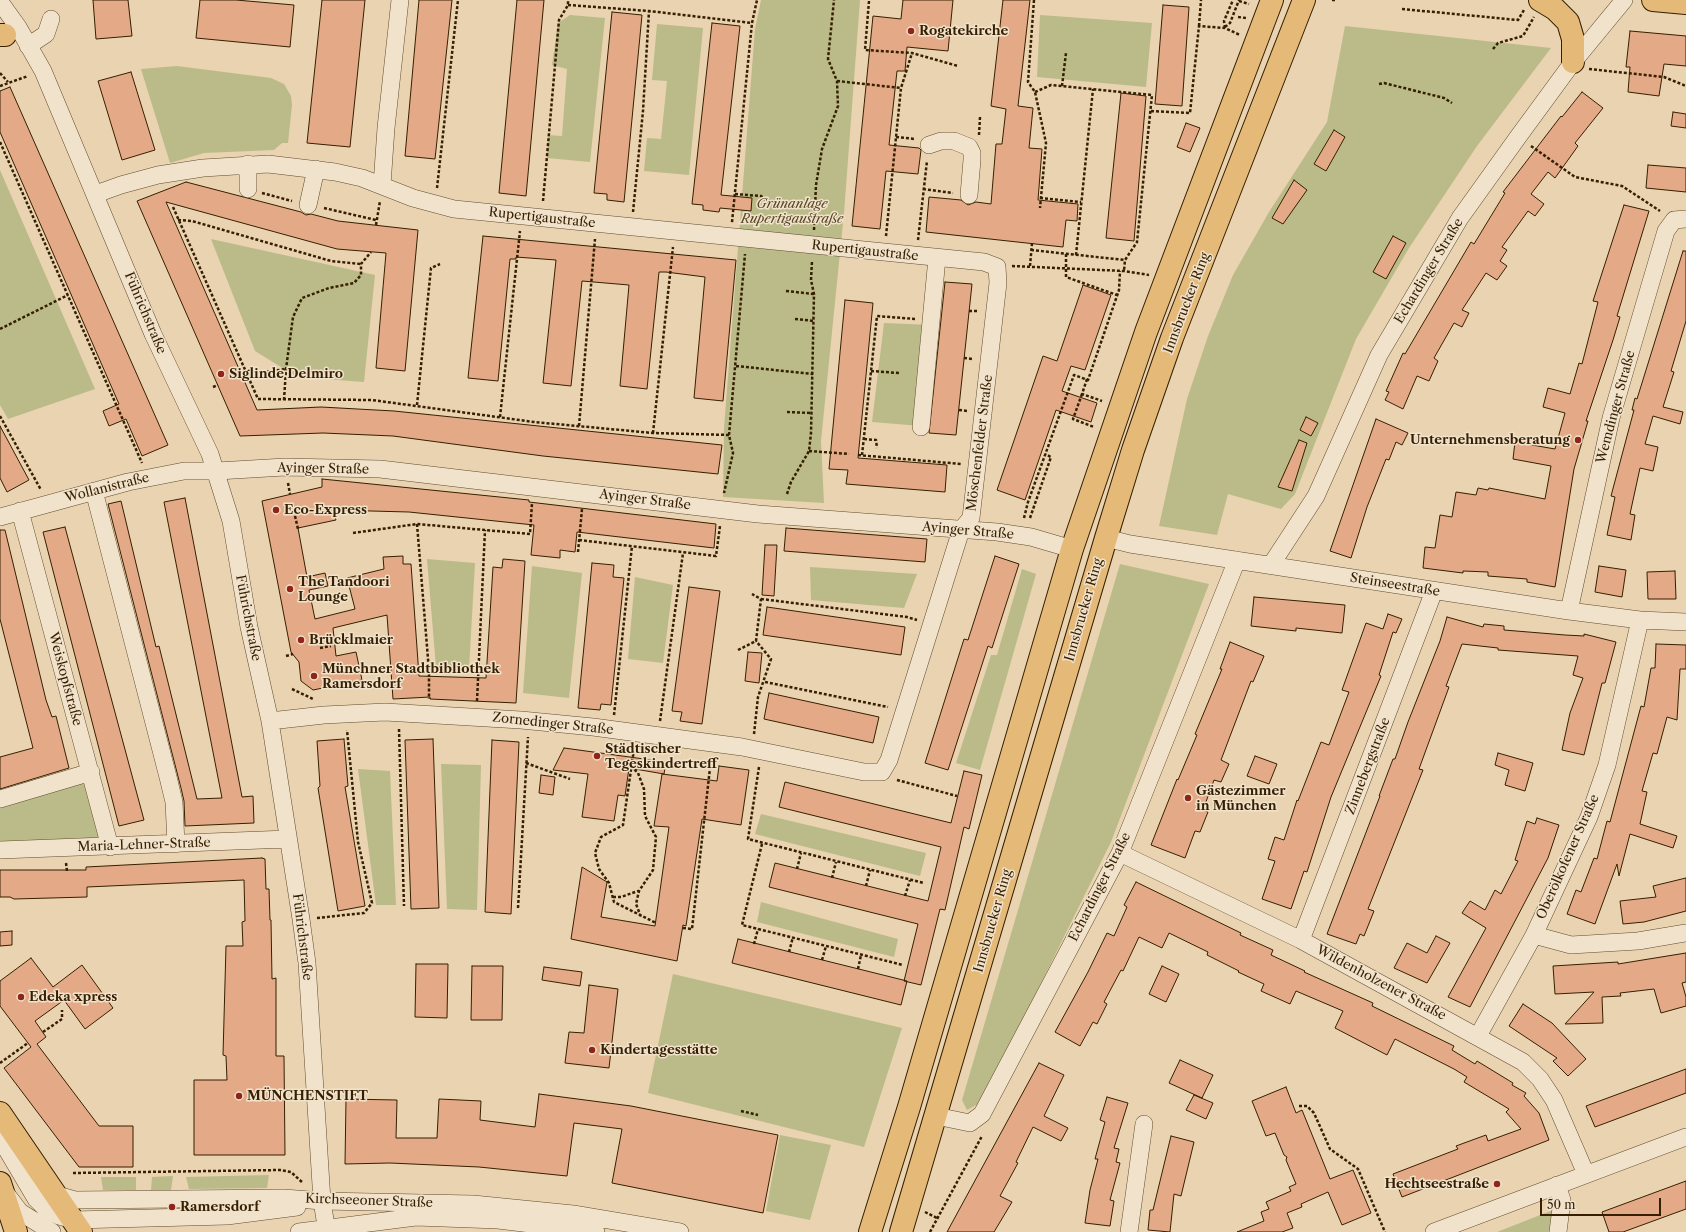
<!DOCTYPE html>
<meta charset="utf-8">
<style>
body{margin:0}
#map{position:relative;width:1686px;height:1232px;overflow:hidden;background:#ead3b1;font-family:"Libre Caslon Text",serif}
canvas{display:block}
.scale{position:absolute;left:1540px;top:1198px;width:121px;height:18px;box-sizing:border-box;border:2px solid #351f00;border-top:0;padding-left:5px;font-size:12px;line-height:14px;white-space:nowrap;color:#351f00;-webkit-text-stroke:3px #f1e2cc;paint-order:stroke}
</style>
<div id="map">
<canvas width="1686" height="1232"></canvas>
<div class="scale">50 m</div>
</div>
<script>
const ctx = document.querySelector('canvas').getContext('2d');
ctx.lineJoin = 'round';
function paint(path, color) { ctx.fillStyle = color; ctx.fill(path, 'evenodd'); }
const toPath = rows => new Path2D(rows.map(r => 'M' + r).join(''));
function strokePath(path, color, width, dash) { ctx.strokeStyle = color; ctx.lineWidth = width; ctx.lineCap = dash ? 'butt' : 'round'; ctx.setLineDash(dash || []); ctx.stroke(path); }
function write(font, color, halo, rows, align = 'center') {
  ctx.font = font + ' "Libre Caslon Text",serif'; ctx.lineWidth = 3; ctx.setLineDash([]); ctx.textBaseline = 'middle'; ctx.strokeStyle = halo; ctx.fillStyle = color; for (const [text, x, y, turn = 0] of rows) {
    ctx.save(); ctx.translate(x, y); ctx.rotate((+turn || 0) * Math.PI / 180); ctx.textAlign = isNaN(turn) ? turn : align; if (halo) ctx.strokeText(text, 0, 0); ctx.fillText(text, 0, 0); ctx.restore();
  }
}
const green = toPath([
 [761,0,860,0,844,213,821,441,824,503,723,497,724,428,755,29],
 [570,15,605,18,590,162,547,158,548,135,562,136,567,69,552,65,558,23],
 [1040,15,1152,23,1146,87,1037,77],
 [657,24,703,28,689,175,644,171,647,138,661,139,667,81,652,80],
 [1345,26,1551,48,1477,146,1409,248,1356,339,1295,494,1281,509,1228,494,1217,535,1159,526,1187,399,1208,336,1233,275,1269,212,1327,122],
 [177,66,271,78,284,84,291,96,292,105,288,143,282,143,274,150,204,153,170,163,141,69],
 [0,170,95,389,8,419,0,405],
 [211,239,375,275,364,382,297,377,255,351],
 [884,323,931,325,921,426,872,422],
 [427,559,475,563,469,669,436,667],
 [1120,564,1209,584,1111,842,982,1102,967,1110,962,1100],
 [532,566,582,573,569,698,523,693],
 [810,567,917,574,904,608,811,600],
 [1022,569,1036,574,980,770,956,763,991,655,997,655],
 [635,577,673,585,663,663,628,659],
 [441,764,481,765,477,910,447,909],
 [358,769,390,771,396,905,376,905],
 [86,779,103,842,0,844,0,803],
 [761,814,926,853,920,876,755,834],
 [761,902,898,939,894,957,757,922],
 [673,974,902,1028,864,1147,648,1093],
 [780,1135,831,1145,810,1220,766,1211],
 [269,1175,267,1188,189,1189,186,1177],
 [173,1176,171,1190,151,1190,152,1177],
 [101,1177,136,1177,136,1190,103,1190],
 [1553,1210,1550,1232,1497,1232]
]);
const building = toPath([
 [93,0,128,0,132,36,96,39,93,0],
 [200,0,236,0,294,5,290,47,196,38,200,0],
 [322,0,365,0,350,147,307,143,322,0],
 [419,0,452,0,435,159,405,156,419,0],
 [517,0,544,0,526,196,499,193,517,0],
 [903,0,953,0,948,51,907,47,905,71,897,71,889,145,919,148,921,150,918,174,886,171,880,229,852,226,873,16,901,19,903,0],
 [1003,0,1030,0,1018,106,1033,108,1029,148,1042,149,1038,200,1078,204,1077,221,1066,220,1063,247,926,232,929,197,961,200,968,205,976,202,991,204,996,144,1002,144,1006,109,991,106,1003,0],
 [1163,5,1189,7,1182,106,1155,104,1163,5],
 [612,12,642,15,624,202,607,200,607,194,594,193,612,12],
 [712,23,740,26,721,195,752,198,751,211,720,208,719,212,703,210,703,205,692,204,712,23],
 [1630,31,1686,36,1686,66,1664,64,1659,96,1628,92,1630,67,1626,67,1630,31],
 [131,72,155,150,122,160,98,81,131,72],
 [10,87,168,445,142,456,126,419,109,426,103,411,119,404,0,132,0,91,10,87],
 [1582,92,1603,108,1575,143,1578,146,1555,178,1548,172,1531,194,1544,204,1535,216,1528,211,1502,247,1507,250,1500,261,1507,266,1497,280,1486,273,1462,310,1469,313,1462,327,1454,323,1434,358,1438,361,1429,381,1417,376,1403,409,1385,400,1389,392,1386,391,1403,353,1405,354,1471,242,1474,244,1505,193,1503,192,1561,116,1562,117,1582,92],
 [1121,93,1146,96,1134,241,1106,238,1121,93],
 [1673,112,1686,114,1686,128,1671,126,1673,112],
 [1186,123,1200,128,1190,152,1177,147,1186,123],
 [1334,130,1345,137,1326,171,1314,164,1334,130],
 [1648,165,1686,168,1686,192,1646,188,1648,165],
 [1294,180,1307,190,1283,224,1272,218,1294,180],
 [186,182,301,212,306,215,311,214,338,221,418,230,405,371,376,368,386,253,337,249,166,202,257,410,321,407,394,411,722,445,718,474,543,456,393,436,323,433,240,436,137,201,186,182],
 [1624,205,1649,211,1617,316,1620,317,1613,340,1586,421,1588,421,1574,469,1555,587,1527,582,1527,579,1488,576,1488,572,1463,571,1463,573,1423,568,1425,547,1435,548,1440,515,1452,517,1456,492,1476,495,1478,488,1488,490,1489,488,1545,499,1551,466,1513,459,1515,442,1555,449,1565,413,1543,407,1548,388,1570,394,1579,363,1582,364,1598,302,1593,301,1624,205],
 [483,236,736,260,723,401,694,398,705,277,666,272,659,272,647,389,620,386,629,285,582,281,571,386,543,383,556,260,516,257,516,259,510,259,498,381,468,378,483,236],
 [1393,236,1406,243,1386,279,1373,272,1393,236],
 [1683,251,1686,251,1686,321,1671,371,1674,372,1663,407,1683,412,1680,424,1653,416,1645,444,1658,447,1653,471,1640,468,1630,514,1635,515,1631,540,1607,535,1615,497,1611,496,1634,410,1632,410,1635,398,1637,399,1683,251],
 [945,282,972,284,956,435,929,433,945,282],
 [1083,285,1111,295,1085,370,1071,366,1062,391,1097,403,1091,422,1056,410,1025,500,997,490,1043,356,1057,361,1083,285],
 [845,300,873,303,858,458,947,465,945,492,846,484,848,470,829,469,845,300],
 [1306,417,1318,423,1311,436,1300,430,1306,417],
 [1376,419,1408,433,1402,445,1396,442,1389,460,1386,459,1367,507,1351,558,1330,551,1376,419],
 [0,426,29,480,7,492,0,478,0,426],
 [1299,440,1307,443,1292,491,1278,487,1299,440],
 [322,479,529,500,529,502,716,524,714,548,577,532,575,552,560,550,560,558,531,555,534,525,409,512,333,510,336,520,298,528,307,577,325,573,328,586,309,590,315,619,355,609,347,578,384,569,383,557,403,556,403,564,411,564,419,676,486,678,493,567,502,568,503,559,525,561,516,703,430,699,430,697,393,699,387,615,333,628,336,656,356,652,362,680,313,690,301,681,299,662,291,652,262,501,322,487,322,479],
 [185,498,242,797,253,796,254,823,185,826,184,801,181,788,108,504,121,501,156,647,159,646,197,799,222,798,164,502,185,498],
 [65,527,144,820,119,826,43,532,65,527],
 [786,528,927,539,925,562,784,551,786,528],
 [0,530,5,530,46,700,52,717,56,716,69,768,0,789,0,757,33,748,0,619,0,530],
 [765,545,777,545,774,596,762,595,765,545],
 [995,556,1019,564,992,648,988,646,948,770,925,763,964,639,968,640,995,556],
 [592,563,614,565,613,577,624,578,611,705,601,704,600,710,578,708,592,563],
 [1599,566,1626,570,1622,597,1595,592,1599,566],
 [1675,571,1676,599,1648,599,1647,572,1675,571],
 [689,587,720,591,702,724,680,721,682,712,672,711,689,587],
 [1254,597,1345,605,1342,633,1296,628,1296,631,1251,626,1254,597],
 [767,607,905,627,901,655,763,635,767,607],
 [1388,614,1402,619,1396,633,1393,632,1379,675,1381,676,1331,797,1307,872,1304,871,1291,909,1262,899,1275,861,1268,859,1275,837,1284,840,1297,800,1298,801,1321,742,1329,745,1349,692,1342,690,1366,623,1383,629,1388,614],
 [1447,617,1483,627,1484,624,1504,626,1504,630,1565,635,1584,636,1584,634,1616,642,1605,683,1602,683,1584,755,1562,750,1570,713,1583,678,1573,675,1578,656,1498,650,1498,648,1462,644,1446,686,1449,687,1419,769,1423,770,1368,909,1374,911,1364,936,1360,934,1356,944,1327,934,1380,796,1379,796,1393,759,1395,759,1408,722,1440,641,1447,617],
 [1230,642,1264,656,1253,682,1251,681,1221,760,1229,764,1221,782,1214,780,1203,810,1208,812,1200,832,1195,831,1185,858,1151,845,1177,779,1178,780,1197,735,1195,734,1222,669,1220,669,1230,642],
 [1656,644,1686,645,1686,669,1680,669,1677,720,1667,717,1657,754,1653,753,1642,791,1647,792,1640,824,1677,836,1673,848,1630,834,1619,876,1617,864,1595,924,1567,914,1576,890,1581,892,1594,858,1597,859,1607,821,1610,822,1641,706,1644,707,1651,668,1655,668,1656,644],
 [748,652,762,653,759,683,745,681,748,652],
 [769,693,879,717,873,743,764,719,769,693],
 [344,739,348,786,345,787,365,906,338,911,318,788,320,786,317,741,344,739],
 [433,739,439,908,411,909,405,740,433,739],
 [492,740,519,742,511,914,485,912,492,740],
 [564,748,666,762,664,774,629,768,625,796,618,795,614,821,582,817,588,774,553,770,564,748],
 [1498,753,1533,763,1525,791,1505,785,1509,770,1495,765,1498,753],
 [1255,756,1277,764,1269,784,1247,776,1255,756],
 [719,766,749,770,741,825,702,819,686,926,683,925,677,961,571,939,582,867,607,882,601,917,655,926,669,827,654,826,662,774,717,781,719,766],
 [964,771,982,775,969,829,964,827,945,910,940,909,921,985,904,981,918,924,769,887,775,863,928,901,941,847,779,807,785,782,951,823,964,771],
 [541,775,555,777,553,795,539,793,541,775],
 [1537,818,1559,825,1548,858,1470,1007,1448,997,1486,928,1462,913,1470,901,1485,910,1495,890,1501,894,1518,861,1515,860,1527,821,1535,824,1537,818],
 [262,858,265,859,266,889,269,889,270,920,271,920,272,979,276,978,276,1056,284,1056,285,1155,194,1155,194,1080,227,1080,226,1056,223,1055,226,946,243,946,242,922,245,921,244,880,87,887,87,897,14,899,10,897,0,897,0,870,86,870,86,867,262,858],
 [1686,878,1686,911,1644,922,1623,924,1620,901,1656,897,1653,886,1686,878],
 [1136,882,1241,933,1240,935,1273,950,1271,955,1305,971,1304,972,1373,1003,1372,1006,1454,1046,1452,1050,1475,1064,1477,1061,1513,1083,1512,1085,1526,1093,1524,1096,1539,1113,1549,1140,1402,1197,1393,1174,1458,1149,1456,1146,1486,1135,1488,1141,1521,1129,1506,1112,1509,1109,1464,1082,1467,1077,1454,1069,1395,1039,1387,1055,1335,1028,1343,1011,1296,991,1290,1004,1261,991,1264,984,1238,972,1239,971,1207,955,1208,952,1169,933,1162,948,1139,937,1123,971,1121,970,1104,1002,1107,1004,1097,1024,1093,1022,1080,1046,1055,1032,1088,972,1107,933,1114,936,1127,907,1124,905,1136,882],
 [12,931,12,945,0,946,0,932,12,931],
 [1436,936,1450,943,1427,983,1394,968,1407,943,1427,953,1436,936],
 [738,939,907,981,901,1005,732,963,738,939],
 [1686,953,1686,982,1682,983,1686,997,1686,1006,1661,1013,1654,989,1620,993,1621,996,1602,997,1603,1023,1565,1024,1594,992,1555,994,1553,966,1618,962,1618,964,1686,953],
 [31,958,53,987,82,965,113,1008,85,1029,64,1000,35,1021,46,1037,37,1044,99,1126,133,1126,133,1167,79,1167,4,1068,31,1047,0,1006,0,981,31,958],
 [416,964,448,964,447,1018,415,1017,416,964],
 [472,966,503,966,502,1020,471,1020,472,966],
 [1162,966,1179,974,1166,1002,1149,994,1162,966],
 [544,967,582,972,580,986,542,980,544,967],
 [589,985,618,989,609,1068,565,1063,569,1032,584,1033,589,985],
 [1523,1004,1552,1023,1586,1059,1568,1076,1553,1061,1557,1058,1509,1026,1523,1004],
 [1180,1060,1213,1075,1202,1098,1169,1083,1180,1060],
 [1039,1063,1064,1075,1044,1116,1068,1128,1061,1141,1033,1127,1016,1162,1018,1163,1000,1196,1012,1202,994,1232,947,1232,1039,1063],
 [1686,1069,1686,1093,1595,1127,1586,1106,1686,1069],
 [1286,1087,1296,1113,1302,1110,1330,1179,1353,1170,1371,1213,1342,1225,1328,1192,1301,1204,1302,1207,1287,1213,1293,1228,1282,1232,1237,1232,1264,1221,1261,1212,1269,1209,1266,1202,1291,1191,1289,1187,1296,1184,1286,1160,1287,1157,1284,1155,1275,1133,1266,1136,1252,1101,1286,1087],
 [539,1094,631,1106,778,1135,763,1213,612,1183,622,1129,574,1123,567,1176,479,1167,390,1163,345,1164,346,1099,397,1100,396,1138,437,1138,439,1099,481,1101,480,1120,535,1127,539,1094],
 [1194,1095,1213,1103,1206,1119,1186,1110,1194,1095],
 [1107,1097,1128,1103,1114,1148,1119,1149,1116,1162,1120,1163,1110,1200,1114,1201,1110,1226,1085,1223,1090,1190,1098,1159,1095,1159,1105,1122,1100,1120,1107,1097],
 [1171,1136,1194,1142,1181,1196,1174,1194,1170,1232,1148,1230,1150,1210,1153,1210,1171,1136],
 [1686,1181,1686,1209,1623,1232,1609,1232,1602,1212,1686,1181]
]);
const path = toPath([
 [1034,0,1028,82,1035,92,1046,143,1040,208],
 [1332,0,1335,0],
 [869,1,865,50,912,53,958,66],
 [1239,1,1249,4],
 [568,5,649,11,752,23,757,0],
 [1402,9,1518,20,1524,10],
 [1238,17,1246,18],
 [1199,26,1201,0],
 [1225,27,1230,23,1239,0],
 [1225,28,1224,21,1233,0],
 [1493,49,1498,43,1523,36,1534,17],
 [1589,69,1664,77,1686,86],
 [0,73,8,82],
 [837,81,901,88],
 [1379,84,1384,83,1444,98,1452,103],
 [0,86,28,76],
 [1062,86,1066,53],
 [1035,92,1051,85,1152,95,1137,242,1125,260,1124,271],
 [1151,111,1190,113,1199,26,1225,28,1240,35],
 [979,135,980,117],
 [896,137,915,139],
 [0,142,142,463],
 [1531,146,1575,177,1622,186,1660,211],
 [437,188,458,0],
 [923,189,953,193],
 [262,193,292,201],
 [735,194,761,196,767,201,815,204],
 [1040,198,1081,202],
 [543,201,559,20,568,5,568,0],
 [173,207,258,399,372,400,534,422,653,433,729,435,733,453,724,493],
 [324,208,376,220],
 [633,212,643,111,649,11],
 [178,220,192,221,331,261,361,264],
 [732,222,752,23],
 [376,225,380,201],
 [814,230,816,185,822,149,838,106,837,81,828,59,834,0],
 [886,236,901,88,912,53],
 [918,240,927,161],
 [1031,250,1125,260],
 [1066,254,1066,277,1117,295],
 [1076,255,1093,89],
 [1012,266,1124,271,1149,275],
 [1030,266,1032,243],
 [786,291,814,294],
 [969,311,978,311],
 [795,319,814,321],
 [0,329,68,295],
 [964,358,973,359],
 [736,366,813,374],
 [871,371,899,373],
 [242,375,286,369],
 [1087,379,1082,394,1102,401],
 [213,387,218,385],
 [1082,394,1073,419,1094,427],
 [284,400,286,369,293,317,302,298,329,288,354,283,361,275,361,264,371,252],
 [417,405,431,268,440,264],
 [959,410,968,411],
 [787,412,811,413],
 [0,416,41,490],
 [500,417,520,231],
 [579,426,595,239],
 [653,433,673,247],
 [729,435,745,254],
 [864,439,876,440,877,448],
 [809,451,849,454],
 [858,455,961,464],
 [862,455,877,316,915,319],
 [288,483,290,494],
 [787,494,791,482,809,451,811,433,814,294,811,280,812,261],
 [295,516,298,529],
 [1024,518,1028,502,1074,375,1088,380,1119,290,1120,271],
 [1030,518,1051,457,1045,454],
 [417,524,429,671,429,699],
 [353,533,417,524,530,534,532,503],
 [579,540,716,556,720,526],
 [578,552,582,509],
 [761,599,907,617,917,620],
 [320,648,331,646],
 [738,650,756,641,761,599,752,594],
 [286,656,293,654],
 [765,682,888,707],
 [292,689,313,699],
 [477,701,485,530],
 [614,715,632,546],
 [660,721,683,553],
 [399,729,404,906],
 [754,734,758,697,771,659,756,641],
 [634,749,623,825,601,837,595,853,599,869,609,883,614,902,656,923],
 [526,763,570,779],
 [631,766,638,773,644,789,645,816,656,837,653,870,639,891,636,904,641,917],
 [759,767,748,839,924,883],
 [897,780,957,796],
 [762,844,742,925,903,965],
 [66,863,67,871],
 [797,869,801,853],
 [832,878,836,862],
 [866,886,870,870],
 [905,896,910,880],
 [613,897,621,897,638,891],
 [518,908,528,737],
 [317,918,364,913,372,903,358,842,347,730],
 [683,928,692,929,711,759],
 [754,944,758,929],
 [789,952,793,937],
 [822,960,826,946],
 [858,969,861,955],
 [43,1032,62,1019,62,1010],
 [0,1063,28,1043],
 [1299,1106,1307,1106,1314,1113,1330,1149,1358,1169,1385,1232],
 [741,1111,758,1115],
 [73,1173,280,1170,291,1172,303,1183],
 [925,1212,937,1218],
 [930,1232,982,1136]
]);
const minor = toPath([
 [0,2,18,27,43,71,153,334,210,454,231,521,249,627,270,721,301,919,307,963,322,1201,327,1232],
 [28,46,46,34,51,19],
 [929,145,941,141,954,141,969,147,972,153,972,160,969,195],
 [248,164,248,189],
 [382,185,386,128,400,0],
 [96,194,121,185,158,175,203,168,268,164,335,172,362,178,413,198,454,209,984,262,997,267,998,283,971,518,961,530,889,760,882,772,864,772,742,747,593,727,521,720,385,712,324,715,270,721],
 [308,205,316,169],
 [921,427,937,258],
 [94,491,168,777,174,802,176,844],
 [20,511,110,847],
 [0,517,128,482,184,471,217,471,285,467,380,469,758,514,997,532,1031,537,1072,549],
 [1106,538,1130,544,1569,611,1640,620,1686,622],
 [1271,565,1316,496,1379,355,1460,218,1518,137,1573,62,1624,0],
 [1569,611,1611,418,1666,231,1674,220,1686,219],
 [0,799,91,772],
 [0,850,288,839],
 [1120,853,1301,940,1523,1062,1540,1079,1554,1100,1586,1174],
 [1534,935,1571,945,1638,941,1686,933],
 [1301,940,1434,591],
 [1478,1036,1534,935,1589,817,1607,765,1640,620],
 [936,1116,970,1123,982,1114,1120,853,1237,560],
 [0,1138,36,1199,46,1209,59,1216,74,1220,227,1216,297,1207],
 [1557,1185,1562,1200,1558,1232],
 [7,1195,20,1212,52,1232],
 [57,1195,75,1200,284,1198,322,1201,473,1204,573,1214,680,1232],
 [299,1232,416,1217,498,1220,596,1232],
 [1129,1232,1144,1124],
 [1434,1232,1686,1137]
]);
const major = toPath([
 [1540,0,1555,9,1568,22,1573,39,1573,62],
 [1653,0,1686,3],
 [0,35,5,35],
 [0,1113,81,1232],
 [0,1183,16,1232],
 [870,1232,909,1107,1072,549,1146,332,1272,0],
 [901,1232,1106,538,1133,450,1172,338,1304,0]
]);
const markers = [
 [911,31,4,"#8f2418"],
 [221,374,4,"#8f2418"],
 [1578,440,4,"#8f2418"],
 [276,510,4,"#8f2418"],
 [290,589,4,"#8f2418"],
 [301,640,4,"#8f2418"],
 [314,676,4,"#8f2418"],
 [597,756,4,"#8f2418"],
 [1188,798,4,"#8f2418"],
 [21,997,4,"#8f2418"],
 [592,1050,4,"#8f2418"],
 [239,1096,4,"#8f2418"],
 [1497,1184,4,"#8f2418"],
 [172,1207,4,"#8f2418"]
];
const poiNames = [
 ["Rogatekirche",919,31],
 ["Siglinde Delmiro",229,374],
 ["Unternehmensberatung",1570,440,"right"],
 ["Eco-Express",284,510],
 ["The Tandoori",298,582],
 ["Lounge",298,597],
 ["Brücklmaier",309,640],
 ["Münchner Stadtbibliothek",322,669],
 ["Ramersdorf",322,684],
 ["Städtischer",605,749],
 ["Tegeskindertreff",605,764],
 ["Gästezimmer",1196,791],
 ["in München",1196,806],
 ["Edeka xpress",29,997],
 ["Kindertagesstätte",600,1050],
 ["MÜNCHENSTIFT",247,1096],
 ["Hechtseestraße",1489,1184,"right"],
 ["Ramersdorf",180,1207]
];
const parkNames = [
 ["Grünanlage",792,204],
 ["Rupertigaustraße",792,219]
];
const streetNames = [
 ["Rupertigaustraße",542,218,6],
 ["Rupertigaustraße",865,251,6],
 ["Echardinger Straße",1429,271,-59],
 ["Innsbrucker Ring",1187,303,-69],
 ["Führichstraße",145,313,67],
 ["Wemdinger Straße",1616,407,-75],
 ["Möschenfelder Straße",980,443,-83],
 ["Ayinger Straße",323,469,1],
 ["Wollanistraße",107,488,-14],
 ["Ayinger Straße",645,500,7],
 ["Ayinger Straße",968,531,5],
 ["Steinseestraße",1395,585,9],
 ["Innsbrucker Ring",1084,610,-74],
 ["Führichstraße",248,618,79],
 ["Weiskopfstraße",65,679,75],
 ["Zornedinger Straße",553,724,6],
 ["Zinnebergstraße",1368,766,-69],
 ["Maria-Lehner-Straße",144,845,-2],
 ["Oberölkofener Straße",1568,857,-66],
 ["Echardinger Straße",1100,887,-63],
 ["Innsbrucker Ring",993,921,-74],
 ["Führichstraße",302,937,83],
 ["Wildenholzener Straße",1381,983,28],
 ["Kirchseeoner Straße",369,1201,2]
];
paint(green, '#babb89');
paint(building, '#e4aa87');
strokePath(building, '#351f00', 1);
strokePath(minor, '#624c2c', 18);
strokePath(major, '#351f00', 24);
strokePath(path, '#351f00', 2.5, [3, 2]);
strokePath(minor, '#f1e2cc', 17);
strokePath(major, '#e5ba78', 22);
for (const [x, y, r, color] of markers) { const dot = new Path2D(); dot.arc(x, y, r, 0, 2 * Math.PI); ctx.fillStyle = color; ctx.fill(dot); strokePath(dot, '#f1e2cc', 1.5); }
write('bold 13px', '#351f00', '#f1e2cc', poiNames, 'left');
write('italic 13px', '#564622', '#f1e2cc', parkNames);
write('13px', '#351f00', '#f1e2cc', streetNames);
</script>
